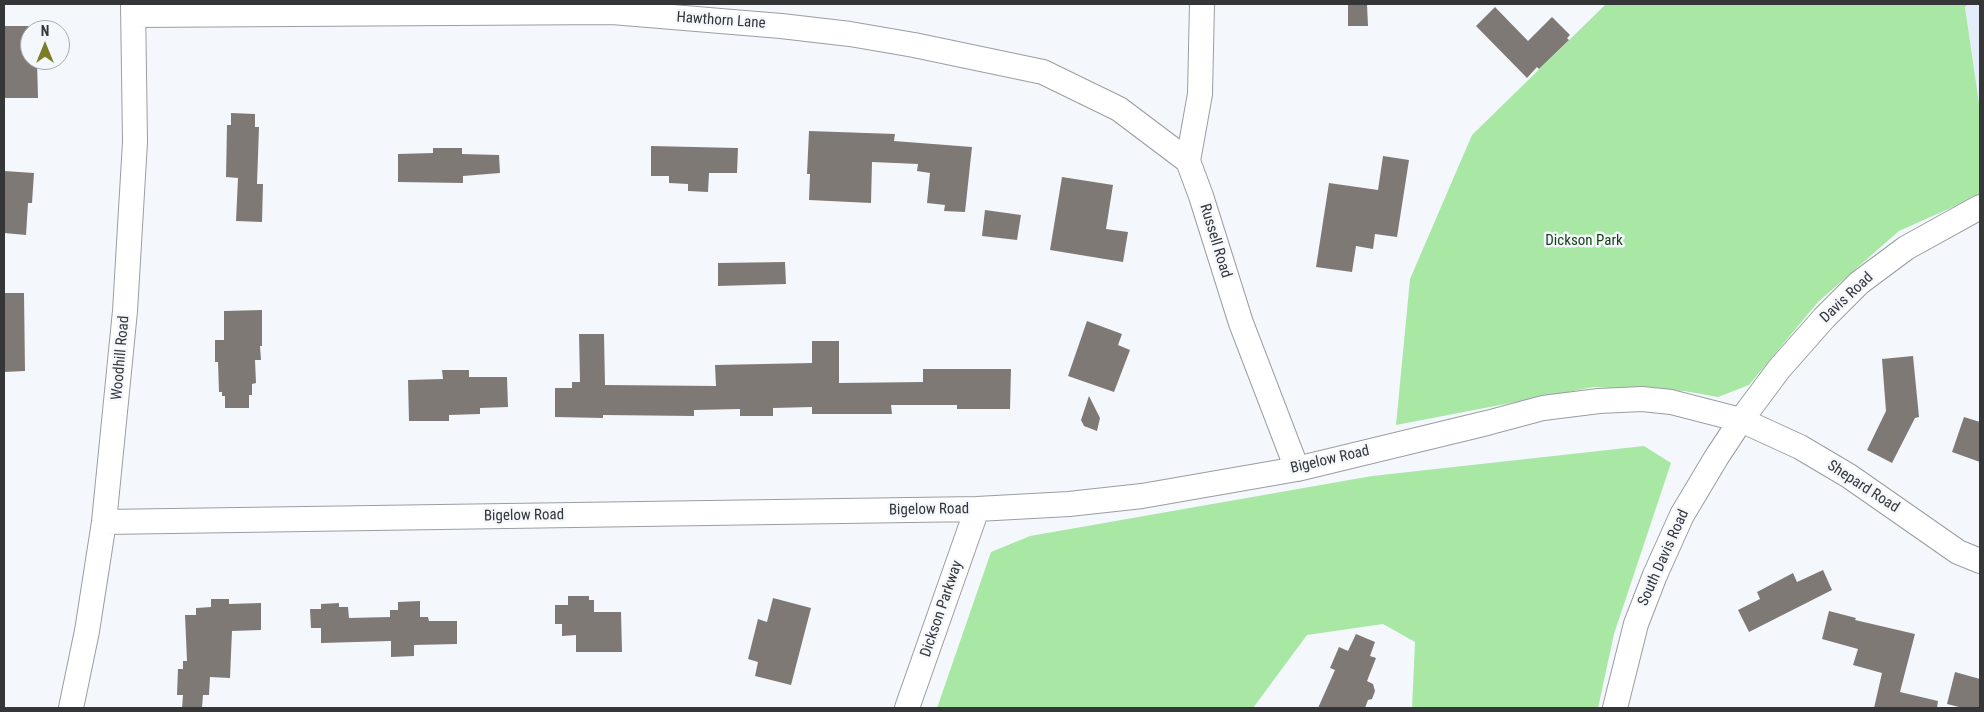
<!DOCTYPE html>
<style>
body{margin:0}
#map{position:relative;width:1984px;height:712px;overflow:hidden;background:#f4f8fd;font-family:"Roboto Condensed",sans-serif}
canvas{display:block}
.frame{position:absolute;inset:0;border:5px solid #343638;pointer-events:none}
.north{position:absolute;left:20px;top:20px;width:50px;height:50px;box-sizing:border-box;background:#f4f8fd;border:1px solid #a7aaae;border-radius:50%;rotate:0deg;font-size:14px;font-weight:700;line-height:20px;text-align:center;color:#343638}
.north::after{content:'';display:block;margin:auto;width:18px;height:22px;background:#7b7e27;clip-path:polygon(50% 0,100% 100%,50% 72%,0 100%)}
</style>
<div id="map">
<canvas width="1984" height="712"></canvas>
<div class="frame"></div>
<div class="north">N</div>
</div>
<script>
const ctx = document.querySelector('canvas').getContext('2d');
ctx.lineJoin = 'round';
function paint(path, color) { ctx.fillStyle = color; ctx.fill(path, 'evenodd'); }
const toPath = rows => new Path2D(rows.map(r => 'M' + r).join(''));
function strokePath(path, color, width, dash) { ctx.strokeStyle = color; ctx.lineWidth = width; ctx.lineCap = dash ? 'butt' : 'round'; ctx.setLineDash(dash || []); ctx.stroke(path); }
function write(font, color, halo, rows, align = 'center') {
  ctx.font = font + ' "Roboto Condensed",sans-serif'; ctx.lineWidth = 5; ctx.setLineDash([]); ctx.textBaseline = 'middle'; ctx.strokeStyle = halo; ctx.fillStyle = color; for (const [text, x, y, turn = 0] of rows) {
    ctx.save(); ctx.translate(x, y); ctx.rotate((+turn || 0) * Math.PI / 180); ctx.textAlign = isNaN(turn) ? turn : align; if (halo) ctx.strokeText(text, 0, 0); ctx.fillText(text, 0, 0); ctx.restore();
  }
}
const built = toPath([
 [1968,4,1980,4,1980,110,1965,7]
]);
const green = toPath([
 [1606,4,1968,4,1965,7,1980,110,1980,195,1899,231,1818,302,1749,385,1718,397,1684,391,1594,387,1396,425,1410,279,1472,135],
 [1644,446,1671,463,1614,634,1598,708,1412,708,1415,642,1383,624,1307,635,1253,708,937,708,991,552,1030,536,1372,476]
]);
const building = toPath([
 [1348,4,1367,4,1368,26,1348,26],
 [1495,7,1528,41,1552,17,1570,35,1567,38,1569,40,1539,69,1537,67,1527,78,1476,26],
 [4,26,35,26,35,30,30,30,30,60,37,60,38,98,4,98],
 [231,113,255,114,255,127,259,127,257,184,263,184,262,222,236,221,238,178,226,177,227,125,231,125],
 [809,131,895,134,894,141,972,147,965,212,944,211,945,205,927,203,930,173,917,171,918,164,872,162,871,203,809,200,810,174,807,174],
 [651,146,738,148,737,173,709,173,708,192,688,191,688,184,669,183,669,176,651,176],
 [433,148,462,148,462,154,499,155,500,173,463,176,463,183,398,182,398,154,433,153],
 [1383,156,1409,160,1397,237,1375,234,1373,249,1356,246,1352,272,1316,267,1329,183,1378,190],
 [4,171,34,173,32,203,28,203,26,235,4,233],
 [1062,177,1113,185,1106,229,1128,232,1123,262,1050,250],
 [985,210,1021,215,1017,240,982,236],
 [785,262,786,284,718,286,718,263],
 [4,293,24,293,25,371,4,372],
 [262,310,262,346,260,346,261,360,255,360,256,383,252,384,252,395,249,395,249,408,225,408,225,396,222,396,222,392,219,392,218,362,215,362,215,340,224,340,224,311],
 [1087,321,1122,334,1118,345,1130,350,1114,392,1068,376],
 [579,334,604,334,605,385,716,386,715,365,812,363,812,341,839,341,839,383,923,382,923,369,1011,369,1010,409,957,409,957,405,891,405,892,414,812,414,812,407,773,408,773,416,740,416,740,409,694,410,694,416,603,415,603,418,555,417,555,388,572,388,572,382,580,382],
 [1913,356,1919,417,1915,418,1892,463,1867,450,1886,411,1882,359],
 [442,370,469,370,469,377,507,377,508,407,480,408,480,414,449,415,449,421,409,421,408,380,443,379],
 [1089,396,1100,418,1097,431,1084,426,1081,420],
 [1964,417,1980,422,1980,462,1952,452],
 [1823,570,1832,590,1749,632,1738,610,1760,599,1757,592,1793,573,1797,582],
 [568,596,589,596,589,600,594,600,594,612,621,612,622,652,576,652,576,635,562,636,562,624,555,624,555,605,568,605],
 [773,598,811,608,791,685,755,676,758,662,748,659,758,619,767,622],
 [211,599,229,599,229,604,261,603,261,630,232,631,230,678,210,677,209,695,203,695,202,708,182,708,183,695,177,695,178,669,183,669,183,661,187,661,185,615,196,615,196,608,211,607],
 [420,601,420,617,428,617,429,621,457,621,457,644,414,645,414,656,391,657,391,641,321,643,321,628,311,628,310,609,321,609,321,604,339,603,339,607,348,607,349,618,390,617,390,610,398,610,398,602],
 [1829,611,1856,618,1855,620,1915,634,1900,692,1938,701,1937,708,1874,708,1882,673,1853,665,1858,649,1822,639],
 [1356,634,1375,642,1370,656,1376,658,1367,681,1373,684,1375,691,1372,699,1368,700,1365,708,1318,708,1335,670,1330,668,1339,647,1348,651],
 [1955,672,1980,679,1980,708,1963,708,1947,704]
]);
const minor = toPath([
 [1202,4,1200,94,1188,161,1201,196,1241,323,1297,469],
 [133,15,612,12,781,26,850,34,914,45,1043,72,1119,109,1188,161],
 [104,522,977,509,1069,504,1142,496,1297,469,1487,423,1543,408,1599,401,1642,399,1671,402,1741,420,1800,447,1849,476,1958,552,1980,561],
 [71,708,87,631,104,522,125,311,135,142,133,4],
 [907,708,977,509],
 [1615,708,1636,624,1655,575,1682,515,1716,458,1741,420,1779,369,1824,318,1859,283,1906,248,1980,207]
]);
const streetNames = [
 ["Hawthorn Lane",721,21,4],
 ["Russell Road",1215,241,73],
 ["Davis Road",1847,298,-43],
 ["Woodhill Road",121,358,-85],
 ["Bigelow Road",1330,460,-13],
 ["Shepard Road",1863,487,33],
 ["Bigelow Road",929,510,-1],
 ["Bigelow Road",524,516,-1],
 ["South Davis Road",1664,558,-66],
 ["Dickson Parkway",942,609,-71]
];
const parkNames = [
 ["Dickson Park",1584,241]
];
paint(built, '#e6edfa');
paint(green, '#a8e8a4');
paint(building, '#7f7976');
strokePath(minor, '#9a9da2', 26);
strokePath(minor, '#fff', 24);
write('15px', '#343638', '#f4f8fd', streetNames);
write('15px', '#133f12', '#f4f8fd', parkNames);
</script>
